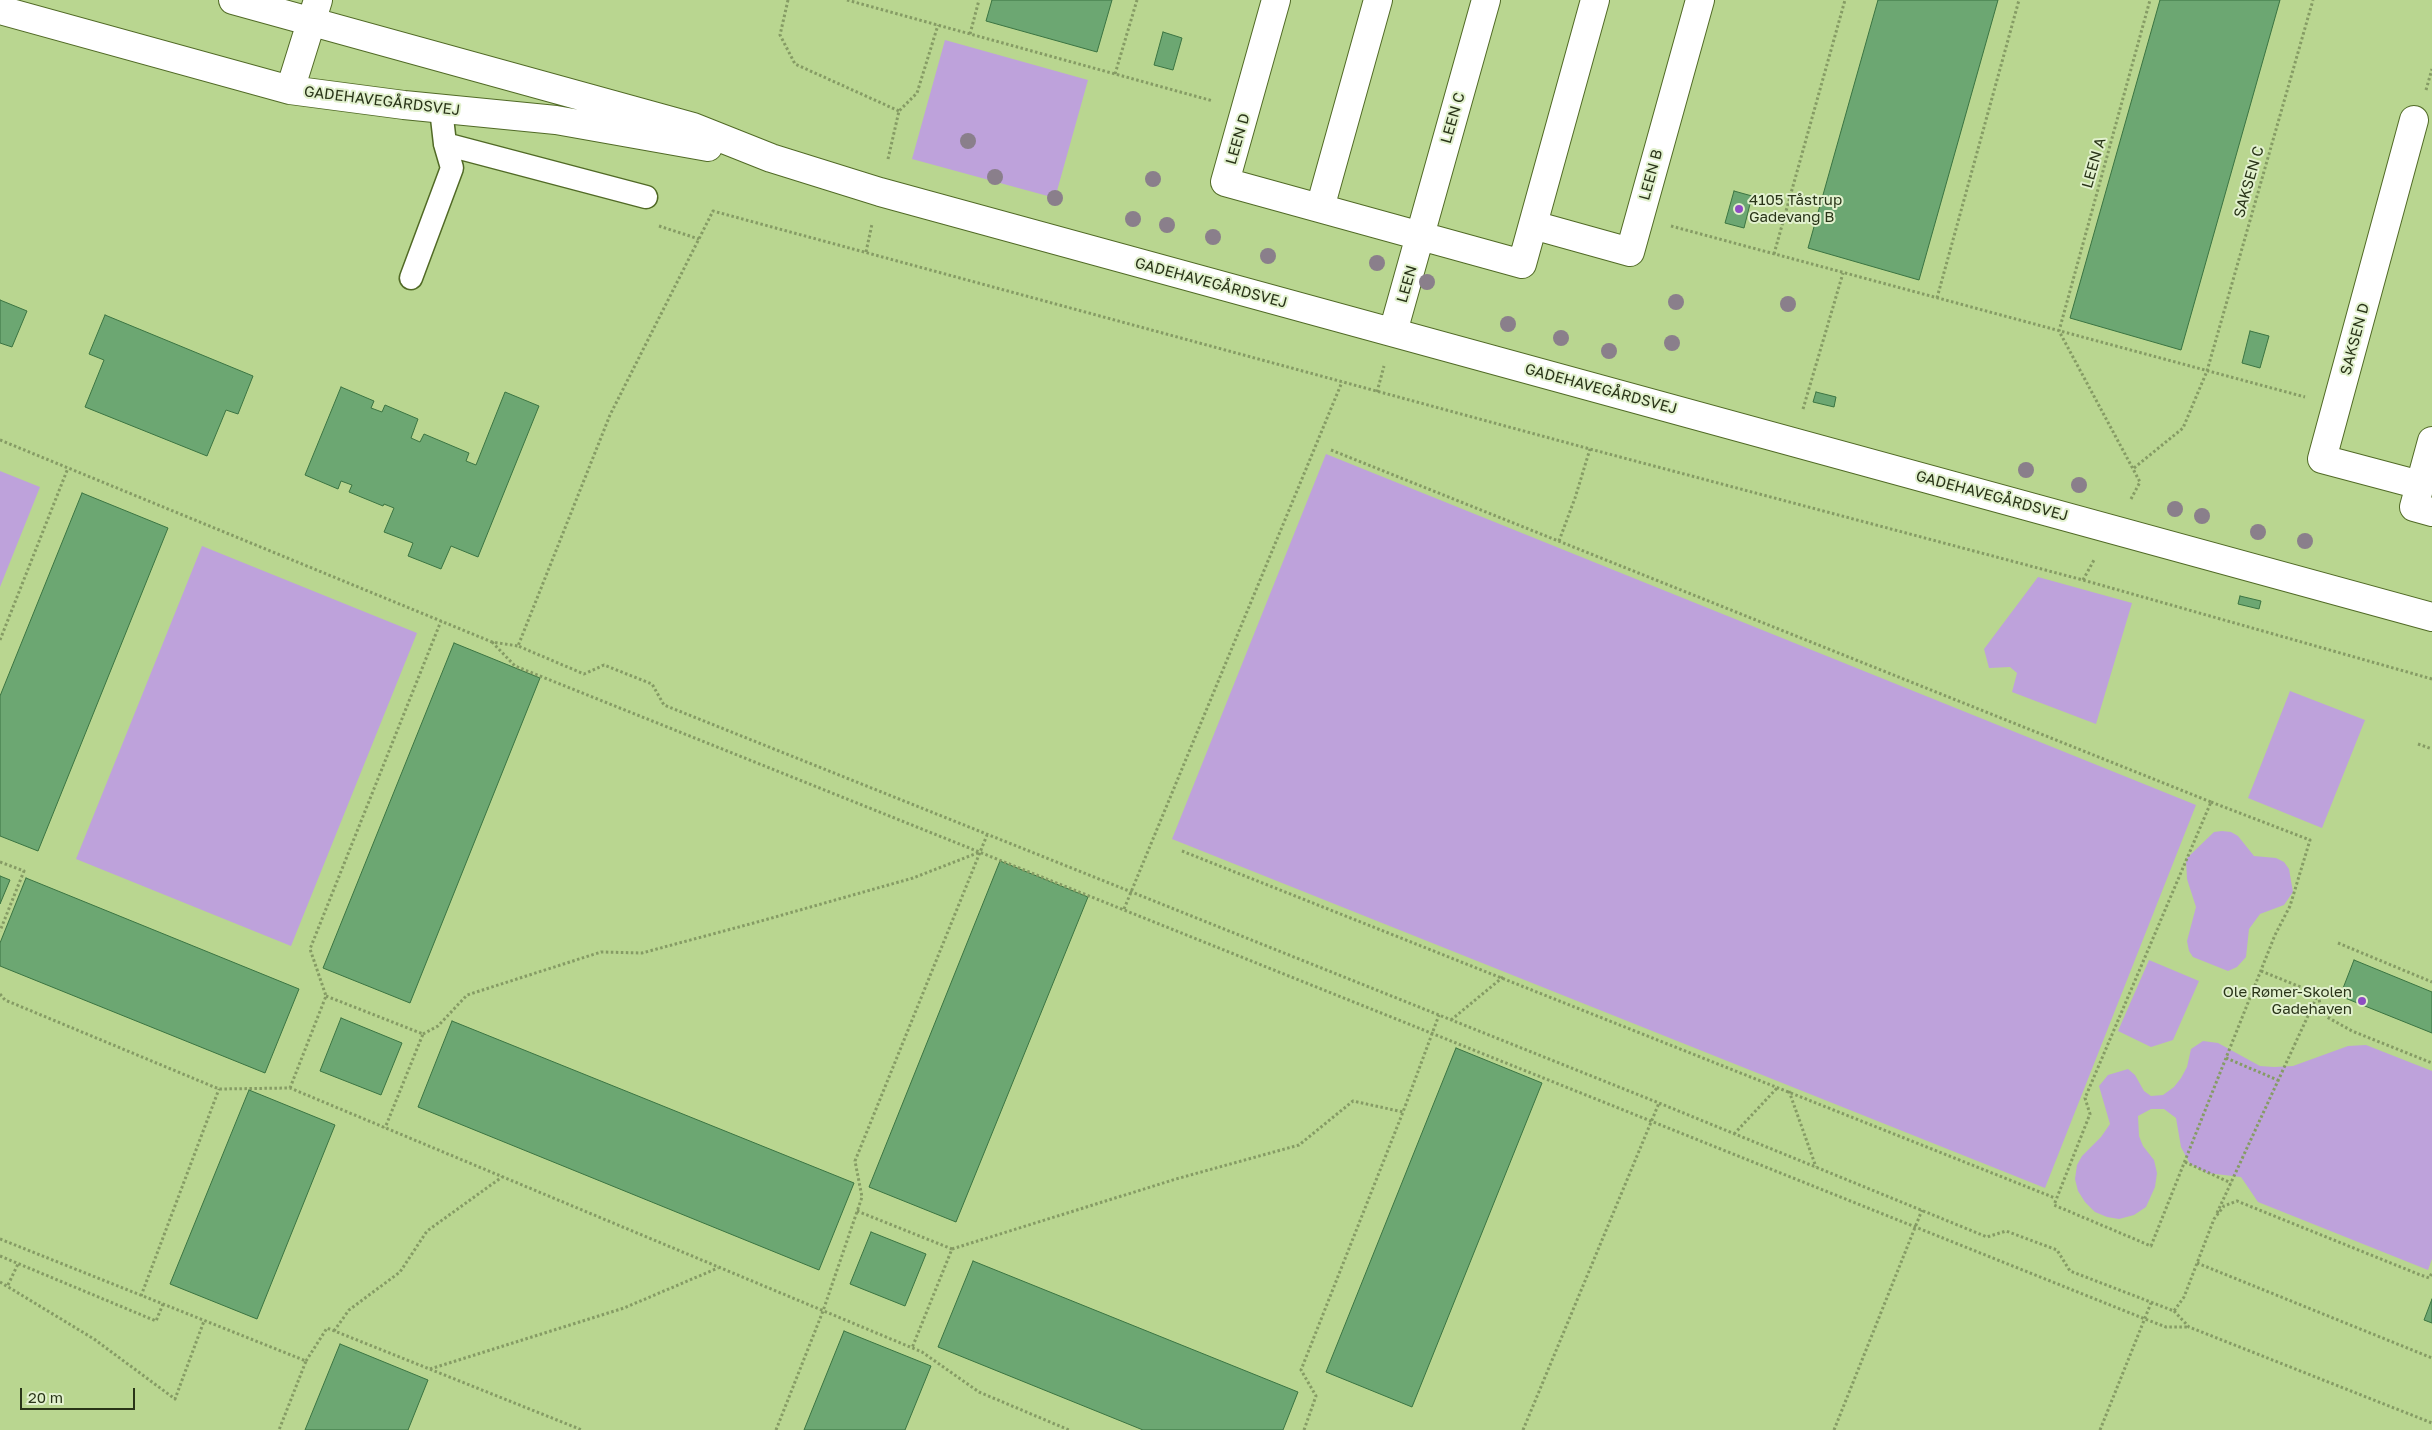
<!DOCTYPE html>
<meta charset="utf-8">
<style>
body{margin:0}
#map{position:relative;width:2432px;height:1430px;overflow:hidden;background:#b9d690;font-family:"Golos Text",sans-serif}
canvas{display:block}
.scale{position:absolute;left:20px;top:1388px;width:115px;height:22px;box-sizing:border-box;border:2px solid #293418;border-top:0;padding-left:6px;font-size:15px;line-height:18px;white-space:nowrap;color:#293418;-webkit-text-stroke:4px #e2f1ce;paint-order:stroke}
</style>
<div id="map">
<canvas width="2432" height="1430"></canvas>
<div class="scale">20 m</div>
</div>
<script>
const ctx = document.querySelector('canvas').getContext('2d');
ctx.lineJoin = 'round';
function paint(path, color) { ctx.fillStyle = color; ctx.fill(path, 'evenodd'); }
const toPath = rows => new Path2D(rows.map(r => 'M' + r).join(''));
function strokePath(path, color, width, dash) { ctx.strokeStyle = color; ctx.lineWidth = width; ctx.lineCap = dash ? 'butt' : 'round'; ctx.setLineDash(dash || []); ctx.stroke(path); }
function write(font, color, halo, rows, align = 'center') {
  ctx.font = font + ' "Golos Text",sans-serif'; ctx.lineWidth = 4; ctx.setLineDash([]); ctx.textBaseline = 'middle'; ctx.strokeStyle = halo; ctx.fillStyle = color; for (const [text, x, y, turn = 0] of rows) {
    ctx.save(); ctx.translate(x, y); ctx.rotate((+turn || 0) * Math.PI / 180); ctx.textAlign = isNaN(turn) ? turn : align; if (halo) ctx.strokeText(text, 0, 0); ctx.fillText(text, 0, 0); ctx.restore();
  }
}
const green = toPath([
 [945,40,1088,80,1055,198,912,159],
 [1326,454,2196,805,2045,1188,1172,839],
 [0,471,40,487,0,587],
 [202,546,417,633,291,946,76,859],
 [2038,577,2132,603,2096,724,2012,692,2017,673,2010,667,1989,668,1984,649],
 [2290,691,2365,720,2322,828,2248,798],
 [2222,831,2231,832,2238,836,2254,856,2276,858,2284,862,2289,869,2293,892,2284,905,2260,914,2249,929,2246,957,2237,967,2228,971,2193,957,2189,951,2187,941,2196,907,2187,879,2186,859,2214,832],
 [2149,960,2199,981,2173,1040,2151,1047,2118,1031],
 [2203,1041,2218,1043,2260,1066,2274,1067,2293,1066,2348,1046,2366,1045,2432,1071,2432,1259,2428,1270,2258,1202,2241,1177,2207,1173,2190,1164,2181,1147,2176,1118,2164,1109,2151,1109,2138,1116,2139,1136,2143,1146,2154,1160,2157,1173,2155,1187,2146,1207,2134,1215,2119,1219,2107,1217,2095,1212,2085,1202,2078,1191,2075,1179,2077,1165,2082,1156,2101,1137,2110,1124,2099,1086,2108,1075,2128,1069,2135,1075,2144,1091,2151,1096,2163,1095,2174,1087,2181,1078,2187,1067,2191,1049]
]);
const building = toPath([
 [992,0,1112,0,1097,52,986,21,992,0],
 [1878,0,1998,0,1919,280,1808,248,1878,0],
 [2160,0,2280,0,2181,350,2070,318,2160,0],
 [1163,32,1182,38,1173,70,1154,65,1163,32],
 [1734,191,1752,196,1744,228,1725,223,1734,191],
 [0,300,27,311,12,347,0,343,0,300],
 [105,315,253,376,238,414,226,410,207,456,85,407,104,360,89,354,105,315],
 [2250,331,2269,336,2260,368,2242,363,2250,331],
 [341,387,374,401,371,408,382,412,385,405,418,419,411,438,420,442,424,434,469,453,466,461,476,465,505,392,539,406,478,557,451,546,441,569,408,556,413,543,384,532,394,508,384,504,383,506,349,492,352,485,341,481,338,489,305,475,341,387],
 [1816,392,1836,397,1834,407,1813,402,1816,392],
 [82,493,168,528,38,851,0,836,0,696,82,493],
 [2240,596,2261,601,2259,609,2238,604,2240,596],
 [454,643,540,678,410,1003,323,968,454,643],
 [1000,861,1088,897,956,1222,869,1187,1000,861],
 [0,876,10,880,0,904,0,876],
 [26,878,299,989,265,1073,0,966,0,943,26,878],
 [2354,960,2432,992,2432,1033,2340,996,2354,960],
 [341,1018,402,1043,381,1095,320,1071,341,1018],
 [452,1021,854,1183,819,1270,418,1107,452,1021],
 [1456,1048,1542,1083,1412,1407,1326,1372,1456,1048],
 [249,1090,335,1125,257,1319,170,1284,249,1090],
 [871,1232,926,1254,905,1306,850,1284,871,1232],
 [973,1261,1298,1392,1283,1430,1143,1430,938,1347,973,1261],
 [2432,1299,2432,1323,2424,1320,2432,1299],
 [844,1331,931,1366,905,1430,804,1430,844,1331],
 [340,1344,428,1380,408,1430,305,1430,340,1344]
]);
const path = toPath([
 [788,0,780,35,795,64,899,111],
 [847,0,1213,101],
 [970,34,979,0],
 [1115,74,1137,0],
 [2426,90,2432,69],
 [888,159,899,111,917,93,938,25],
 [659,226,699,239],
 [1671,226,2305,397],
 [866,252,872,224],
 [1774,254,1845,0],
 [1937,298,2019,0],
 [1377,392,1384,366],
 [1803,409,1843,273],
 [0,440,492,642,518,646],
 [1331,450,2211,802],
 [2134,468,2183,428,2207,371,2313,0],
 [2131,499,2140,482,2059,331,2150,0],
 [1559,541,1575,498,1590,449],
 [2083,580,2094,560],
 [0,640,68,468],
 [492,642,515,666,2145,1319,2166,1327,2189,1327],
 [2432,679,2083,580,1590,449,713,211,610,415,518,646,584,674,604,665,652,684,664,705,1659,1103,1987,1237,2006,1231,2057,1250,2070,1271,2174,1311,2184,1297,2214,1219,2224,1206,2237,1201,2418,1274,2429,1278,2432,1273],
 [2418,744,2432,749],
 [2211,802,2310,840,2290,906,2275,935,2151,1246,2054,1205,2090,1114,2085,1098,2211,802],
 [1182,851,2055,1198],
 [0,862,24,871,0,931],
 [1124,909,1342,382],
 [2338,943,2432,982],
 [2261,971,2318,994],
 [0,994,5,1000,219,1089,290,1088,922,1352,979,1392,1069,1430],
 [2318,995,2321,1008,2327,1017,2352,1031,2432,1063],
 [326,996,423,1034,385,1128],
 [1451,1020,1503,977],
 [423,1034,438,1026,467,995,601,952,642,953,761,921,913,878,980,852],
 [2226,1058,2280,1081],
 [290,1088,326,996,310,949,441,621],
 [1789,1091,1816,1167],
 [1734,1134,1778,1087],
 [2185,1162,2231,1183],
 [857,1211,952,1249,912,1348],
 [2217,1213,2318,994],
 [0,1239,306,1361,279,1430],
 [952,1249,1176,1179,1299,1145,1353,1101,1403,1112],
 [0,1256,156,1321,163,1304],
 [2197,1263,2432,1358],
 [0,1282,94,1339,175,1399,204,1321],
 [8,1285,18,1264],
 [141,1296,219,1089],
 [2174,1311,2189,1327,2432,1423],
 [334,1331,349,1310,400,1272,427,1231,502,1177],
 [306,1361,327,1328,582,1430],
 [430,1369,624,1308,718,1268],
 [776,1430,823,1311,862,1197,855,1161,987,835],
 [1304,1430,1316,1396,1301,1370,1403,1112,1439,1015],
 [1523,1430,1659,1103],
 [1834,1430,1922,1210],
 [2100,1430,2151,1303]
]);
const service = toPath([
 [445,144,646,197],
 [411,278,452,168,445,144,441,109]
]);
const minor = toPath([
 [233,0,693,127,771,158,880,192,2432,617],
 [1276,0,1225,182,1522,264,1595,0],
 [0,10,290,90,404,105,556,120,708,147],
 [290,90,318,0],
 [2414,120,2322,459,2420,485],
 [1320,208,1378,0],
 [1533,225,1630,252,1700,0],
 [1393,332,1486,0],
 [2432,441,2414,507,2432,512]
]);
const trees = [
 [968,141],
 [995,177],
 [1153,179],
 [1055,198],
 [1133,219],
 [1167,225],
 [1213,237],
 [1268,256],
 [1377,263],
 [1427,282],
 [1676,302],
 [1788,304],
 [1508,324],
 [1561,338],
 [1672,343],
 [1609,351],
 [2026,470],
 [2079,485],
 [2175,509],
 [2202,516],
 [2258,532],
 [2305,541]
];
const markers = [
 [1739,209,5,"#8e4dc3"],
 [2362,1001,5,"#8e4dc3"]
];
const streetNames = [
 ["GADEHAVEGÅRDSVEJ",382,101,7],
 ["LEEN C",1453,118,-74],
 ["LEEN D",1238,139,-74],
 ["LEEN A",2094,163,-74],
 ["LEEN B",1651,175,-75],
 ["SAKSEN C",2249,182,-74],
 ["GADEHAVEGÅRDSVEJ",1211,283,15],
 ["LEEN",1407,284,-74],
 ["SAKSEN D",2355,339,-75],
 ["GADEHAVEGÅRDSVEJ",1601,389,15],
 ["GADEHAVEGÅRDSVEJ",1992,496,15]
];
const poiNames = [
 ["4105 Tåstrup",1749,200],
 ["Gadevang B",1749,217],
 ["Ole Rømer-Skolen",2352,992,"right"],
 ["Gadehaven",2352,1009,"right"]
];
paint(green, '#bea2db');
paint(building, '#6ca772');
strokePath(building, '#3b7442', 1);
strokePath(service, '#516a26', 25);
strokePath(minor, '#516a26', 30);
strokePath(path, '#859b64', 3, [2.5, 2.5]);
strokePath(service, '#fff', 22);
strokePath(minor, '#fff', 28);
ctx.fillStyle = '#8a7f8b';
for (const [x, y] of trees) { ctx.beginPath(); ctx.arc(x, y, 8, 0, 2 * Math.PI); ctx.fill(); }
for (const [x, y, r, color] of markers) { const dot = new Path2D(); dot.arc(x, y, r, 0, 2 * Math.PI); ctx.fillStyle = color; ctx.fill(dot); strokePath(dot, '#e2f1ce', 2); }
write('15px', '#293418', '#e2f1ce', streetNames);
write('15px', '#293418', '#e2f1ce', poiNames, 'left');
</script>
